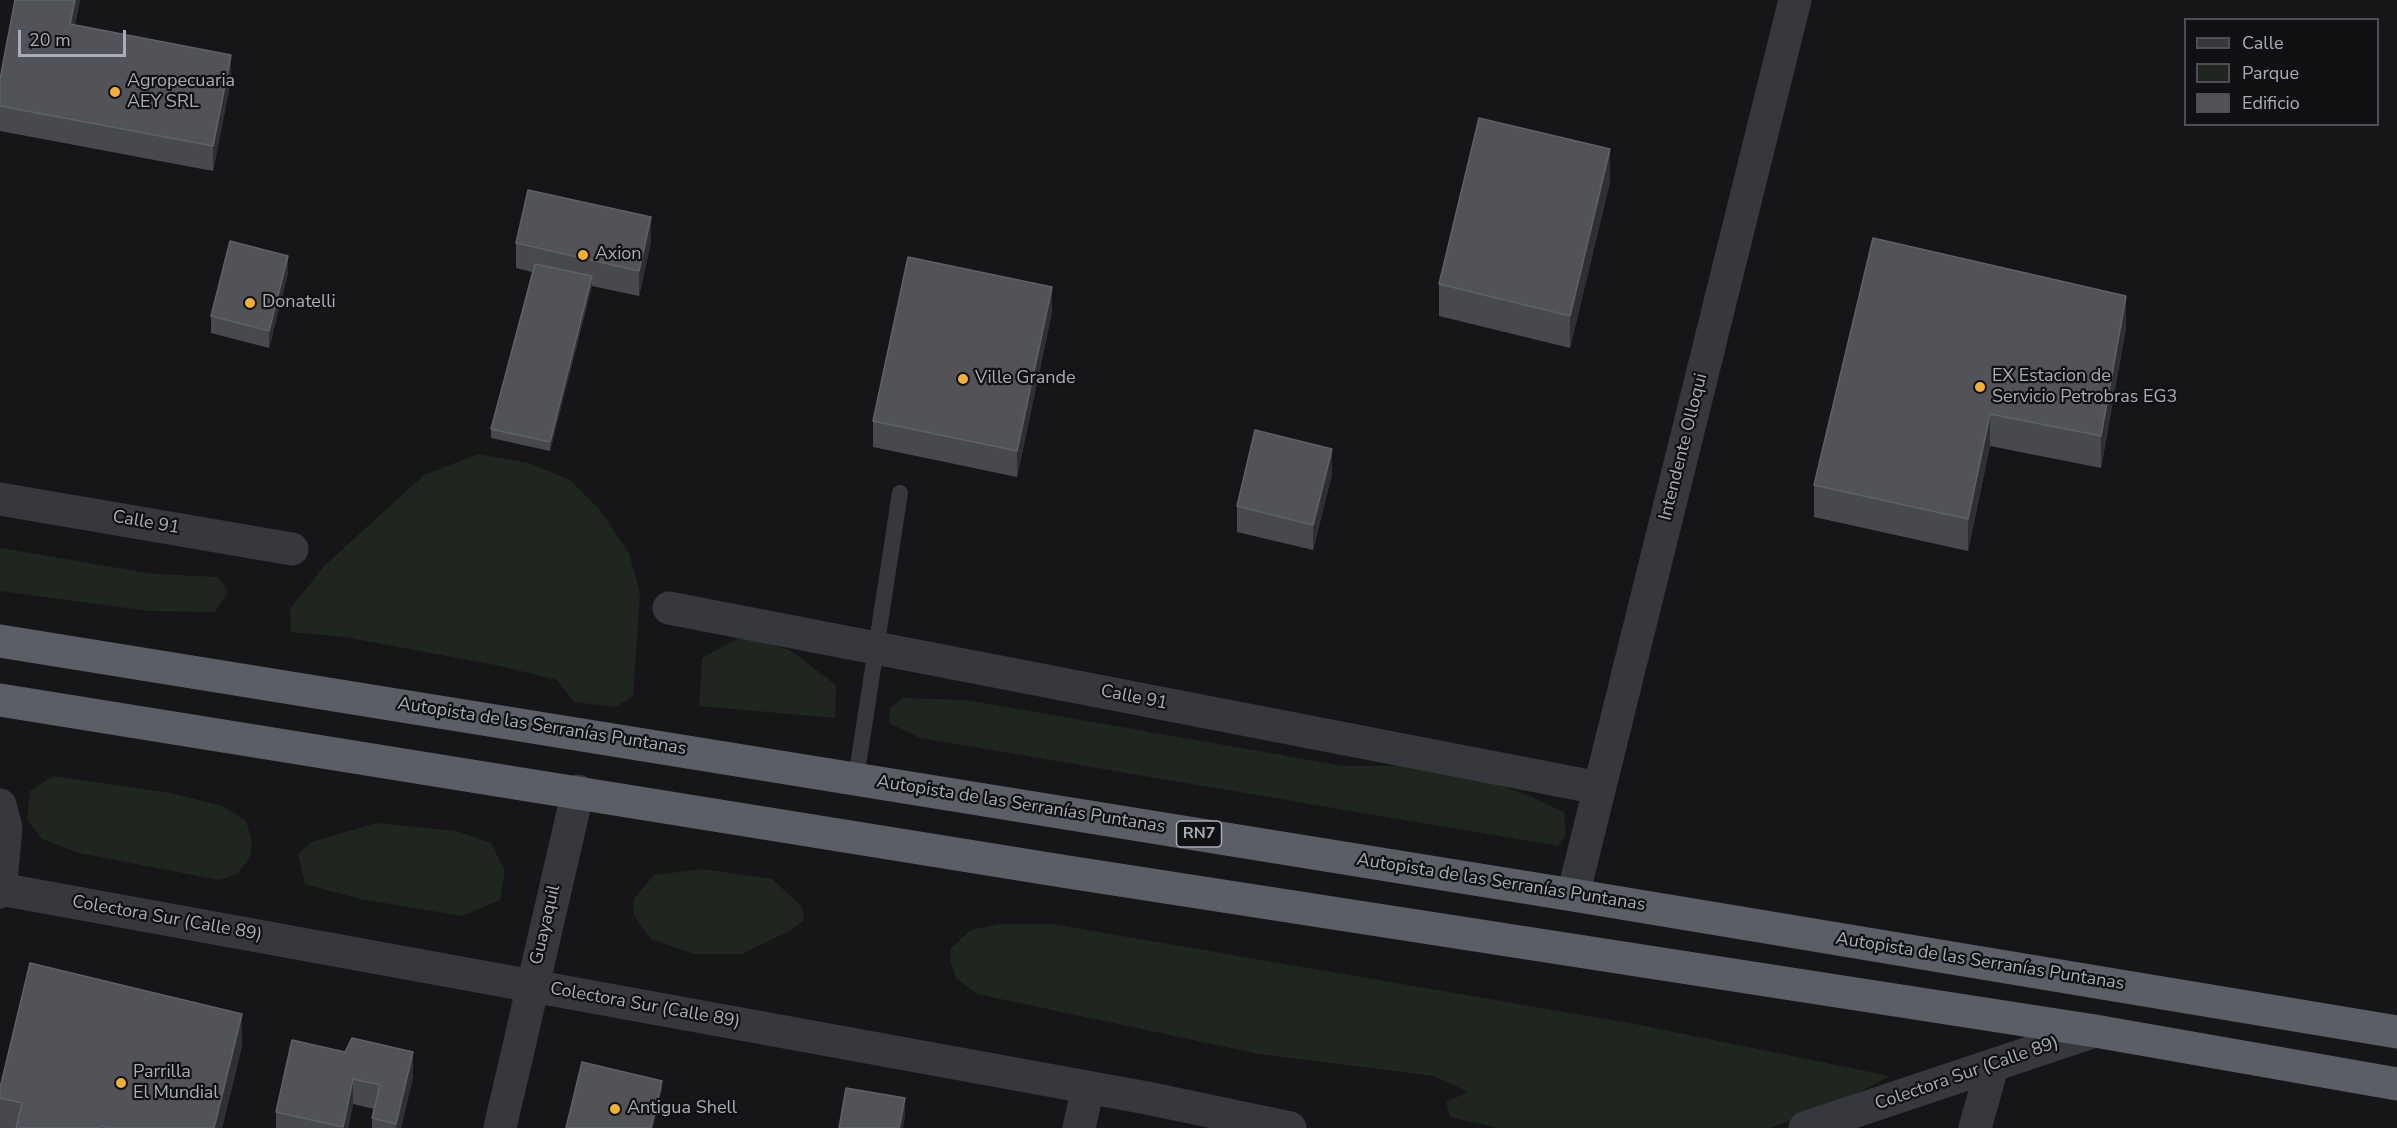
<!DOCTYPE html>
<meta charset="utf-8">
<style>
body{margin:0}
#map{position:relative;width:2397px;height:1128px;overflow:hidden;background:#161618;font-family:"Nunito Sans",sans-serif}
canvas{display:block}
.legend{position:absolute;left:2184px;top:18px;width:195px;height:108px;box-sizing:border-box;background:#111113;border:2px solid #4d4f55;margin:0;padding:8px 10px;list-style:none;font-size:18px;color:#a8adb8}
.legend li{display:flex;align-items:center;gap:12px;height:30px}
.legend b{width:30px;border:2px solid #4d4f55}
.scale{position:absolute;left:18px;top:30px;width:108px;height:27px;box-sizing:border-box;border:3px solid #a8adb8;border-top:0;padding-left:8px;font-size:18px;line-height:21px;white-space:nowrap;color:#a8adb8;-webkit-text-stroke:4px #111113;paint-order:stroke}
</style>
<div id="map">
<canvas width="2397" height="1128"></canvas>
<ul class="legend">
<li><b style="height:8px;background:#37383d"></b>Calle</li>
<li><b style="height:16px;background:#1e261f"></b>Parque</li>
<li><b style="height:16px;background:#525359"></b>Edificio</li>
</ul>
<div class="scale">20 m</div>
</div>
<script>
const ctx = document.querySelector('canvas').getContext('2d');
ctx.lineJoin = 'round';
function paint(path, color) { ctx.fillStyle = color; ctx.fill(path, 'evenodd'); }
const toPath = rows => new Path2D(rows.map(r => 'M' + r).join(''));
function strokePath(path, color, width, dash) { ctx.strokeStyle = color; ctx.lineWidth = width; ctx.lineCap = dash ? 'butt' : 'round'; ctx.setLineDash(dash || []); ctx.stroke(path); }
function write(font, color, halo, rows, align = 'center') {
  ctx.font = font + ' "Nunito Sans",sans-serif'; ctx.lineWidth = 4.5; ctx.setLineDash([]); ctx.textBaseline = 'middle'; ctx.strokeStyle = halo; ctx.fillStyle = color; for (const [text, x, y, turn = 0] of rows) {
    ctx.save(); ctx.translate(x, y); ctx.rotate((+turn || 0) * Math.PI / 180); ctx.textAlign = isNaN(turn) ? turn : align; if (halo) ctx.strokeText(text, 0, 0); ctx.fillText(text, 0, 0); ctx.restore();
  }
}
const green = toPath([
 [478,454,529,463,570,480,599,509,629,553,640,593,633,696,616,707,574,702,557,680,500,666,345,637,291,632,290,609,324,566,424,475],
 [0,548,154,574,218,577,228,592,215,612,149,611,0,591],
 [744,635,790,650,836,685,835,718,699,706,702,658],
 [903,698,967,700,1344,766,1445,766,1527,795,1564,812,1566,835,1558,846,920,738,889,723,890,708],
 [53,776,170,793,223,806,246,821,252,841,250,857,237,874,219,880,79,853,42,839,27,820,30,791],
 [376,823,456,831,491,843,505,871,500,900,462,916,360,899,305,884,298,854,312,842],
 [702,869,772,879,802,907,804,920,791,930,742,954,694,954,651,939,634,916,633,900,654,875],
 [1000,924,1052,924,1635,1024,1890,1076,1831,1107,1770,1128,1498,1128,1450,1117,1446,1102,1468,1092,1434,1076,1259,1054,977,994,956,978,950,961,951,948,971,930]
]);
const service = toPath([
 [856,778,900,493]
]);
const minor = toPath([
 [0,499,292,549],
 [669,608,1599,788],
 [0,805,6,828,0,892],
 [0,889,1147,1098,1290,1128],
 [1573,895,1795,0],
 [500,1128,578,791],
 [1079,1128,1088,1087],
 [1805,1128,2095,1031],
 [1975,1128,1992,1067]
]);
const trunk = toPath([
 [0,641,1573,895,2397,1032],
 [0,700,1068,872,2095,1031,2397,1084]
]);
const wall = toPath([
 [80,0,75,25,231,80,213,171,0,131,0,79],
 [1610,182,1570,348,1439,316,1439,284],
 [651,242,639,296,592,286,550,451,491,438,491,429,532,272,516,268,516,243],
 [288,273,269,348,211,333,211,316],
 [1052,312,1017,477,873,447,873,421],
 [2126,328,2101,468,1990,446,1968,551,1814,517,1814,485],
 [1332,474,1313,550,1237,532,1237,506],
 [292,1040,413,1077,401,1128,372,1128,372,1118,374,1109,353,1104,348,1128,276,1128,276,1112],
 [242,1046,222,1128,0,1128,0,1088]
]);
const shadedWall = toPath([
 [75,0,80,0,70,50,70,24],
 [231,55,231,80,213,171,213,146],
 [1610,149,1610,182,1570,348,1570,316],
 [651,217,651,242,639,296,639,271],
 [288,256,288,273,269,348,269,331],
 [592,276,592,285,550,451,550,442],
 [1052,287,1052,312,1017,477,1017,451],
 [2126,296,2126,328,2101,468,2101,436],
 [1990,414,1990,446,1968,551,1968,519],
 [1332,449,1332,474,1313,550,1313,525],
 [242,1014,242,1046,222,1128,214,1128],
 [413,1052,413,1077,401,1128,396,1128,396,1124],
 [353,1079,353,1104,348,1128,343,1128],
 [662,1081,662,1090,653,1128,651,1128],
 [905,1098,905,1116,903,1128,899,1128]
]);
const building = toPath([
 [15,0,75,0,70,24,231,55,213,146,0,106,0,79,15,0],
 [1479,118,1610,149,1570,316,1439,284,1479,118],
 [528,190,651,217,639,271,516,243,528,190],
 [1873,238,2126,296,2101,436,1990,414,1968,519,1814,485,1873,238],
 [230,241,288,256,269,331,211,316,230,241],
 [908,257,1052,287,1017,451,873,421,908,257],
 [535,264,592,276,550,442,491,429,535,264],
 [1255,430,1332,449,1313,525,1237,506,1255,430],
 [30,963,242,1014,214,1128,111,1128,101,1126,100,1128,16,1128,22,1103,0,1098,0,1088,30,963],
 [352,1038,413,1052,396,1124,372,1118,380,1085,353,1079,343,1127,276,1112,292,1040,345,1052,352,1038],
 [582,1062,662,1081,651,1128,566,1128,582,1062],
 [846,1088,905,1098,899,1128,839,1128,846,1088]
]);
const markers = [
 [115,92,6,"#f2b134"],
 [583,255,6,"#f2b134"],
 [250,303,6,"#f2b134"],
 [963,379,6,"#f2b134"],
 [1980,387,6,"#f2b134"],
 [121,1083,6,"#f2b134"],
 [615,1109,6,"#f2b134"]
];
const shields = [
 [1199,834,45]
];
const shieldNames = [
 ["RN7",1199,834]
];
const poiNames = [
 ["Agropecuaria",127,82],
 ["AEY SRL",127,103],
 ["Axion",595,255],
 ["Donatelli",262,303],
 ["EX Estacion de",1992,377],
 ["Servicio Petrobras EG3",1992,398],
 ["Ville Grande",975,379],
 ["Parrilla",133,1073],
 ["El Mundial",133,1094],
 ["Antigua Shell",627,1109]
];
const streetNames = [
 ["Intendente Olloqui",1684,447,-76],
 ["Calle 91",146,523,10],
 ["Calle 91",1134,698,11],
 ["Autopista de las Serranías Puntanas",542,727,9],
 ["Autopista de las Serranías Puntanas",1021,805,9],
 ["Autopista de las Serranías Puntanas",1501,883,9],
 ["Colectora Sur (Calle 89)",167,919,10],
 ["Guayaquil",546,925,-77],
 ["Autopista de las Serranías Puntanas",1980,962,9],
 ["Colectora Sur (Calle 89)",645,1006,10],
 ["Colectora Sur (Calle 89)",1967,1074,-19]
];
paint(green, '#1e261f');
strokePath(service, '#37383d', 16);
strokePath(minor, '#37383d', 33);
strokePath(trunk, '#5b5e65', 33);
paint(wall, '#47494d');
paint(shadedWall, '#2f3033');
paint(building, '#525359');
strokePath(building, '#5f6168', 1.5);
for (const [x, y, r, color] of markers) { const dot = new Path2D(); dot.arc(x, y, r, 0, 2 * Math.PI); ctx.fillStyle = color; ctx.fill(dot); strokePath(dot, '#111113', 2); }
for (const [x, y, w] of shields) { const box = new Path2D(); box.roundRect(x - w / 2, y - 13, w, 26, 4.5); ctx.fillStyle = '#111113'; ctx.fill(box); strokePath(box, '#a8adb8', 1.5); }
write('bold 16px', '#a8adb8', null, shieldNames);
write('18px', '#a8adb8', '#111113', poiNames, 'left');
write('18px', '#a8adb8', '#111113', streetNames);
</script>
